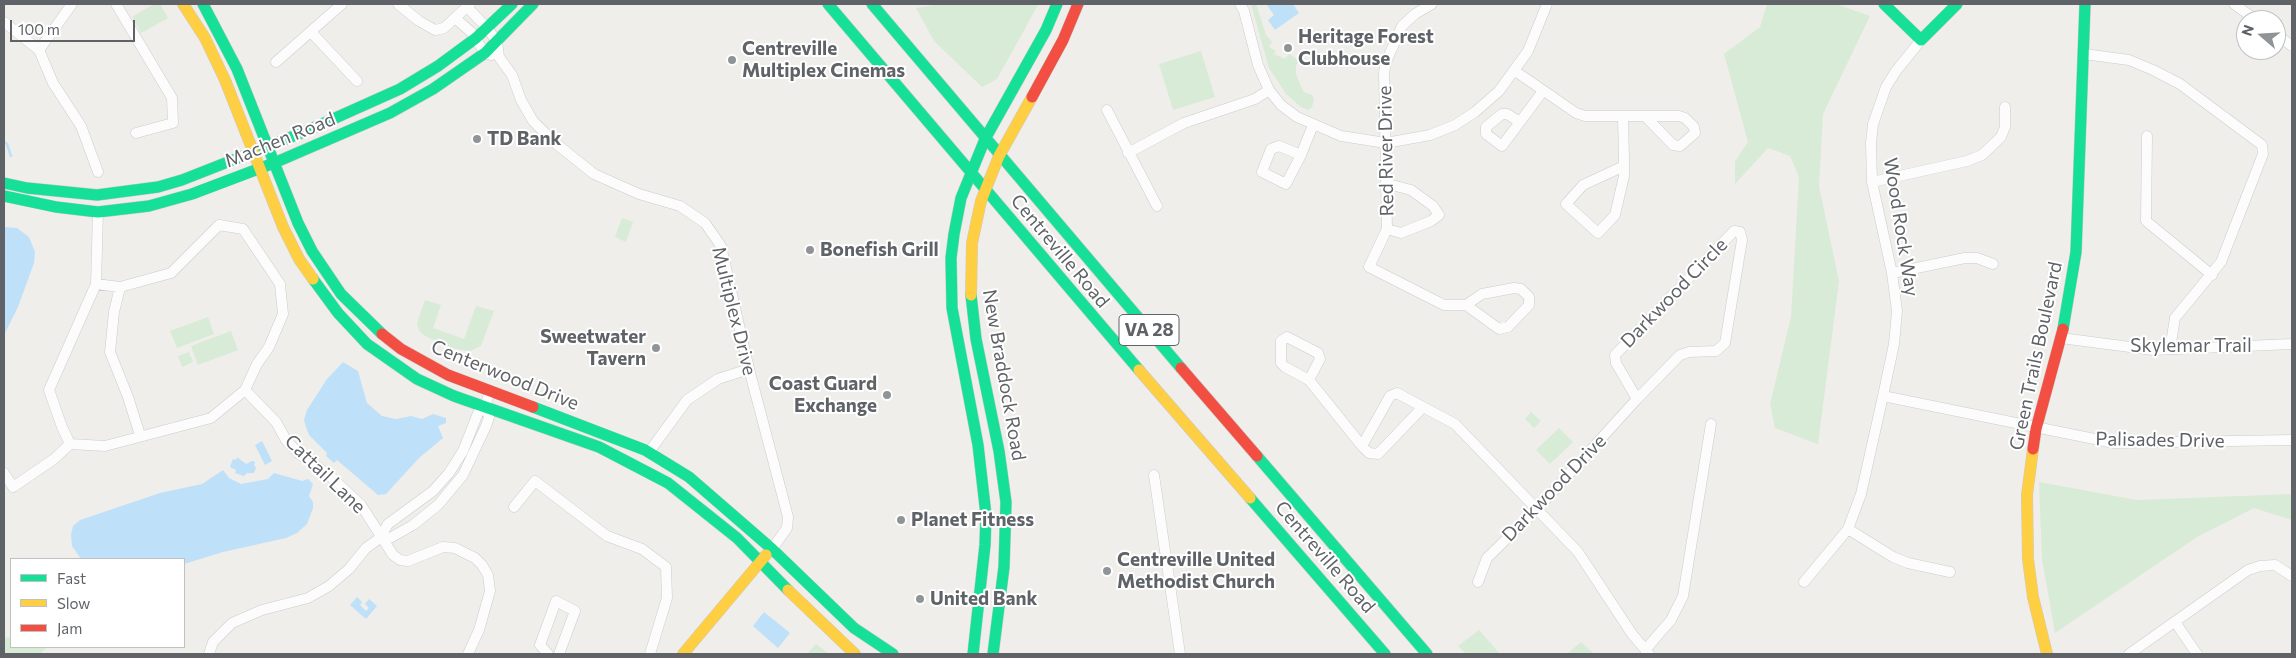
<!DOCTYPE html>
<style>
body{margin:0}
#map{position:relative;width:2296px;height:658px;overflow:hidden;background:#efeeea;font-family:Commissioner,sans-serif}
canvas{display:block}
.frame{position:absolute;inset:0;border:5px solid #5f6368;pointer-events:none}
.legend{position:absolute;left:10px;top:558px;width:175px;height:90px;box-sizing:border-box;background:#fff;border:1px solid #bfc1c3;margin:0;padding:6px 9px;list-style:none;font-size:15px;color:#5f6368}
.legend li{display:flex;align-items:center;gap:10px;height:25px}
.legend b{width:25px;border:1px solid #bfc1c3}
.north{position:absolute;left:2236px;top:10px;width:50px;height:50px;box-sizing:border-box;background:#fff;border:1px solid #bfc1c3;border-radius:50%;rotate:289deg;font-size:14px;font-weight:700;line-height:20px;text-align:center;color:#5f6368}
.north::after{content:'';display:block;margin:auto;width:18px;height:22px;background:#919496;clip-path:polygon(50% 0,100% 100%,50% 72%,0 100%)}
.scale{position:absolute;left:10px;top:20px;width:125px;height:22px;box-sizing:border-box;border:2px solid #5f6368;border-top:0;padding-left:6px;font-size:15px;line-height:18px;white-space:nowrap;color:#5f6368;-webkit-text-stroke:4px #fff;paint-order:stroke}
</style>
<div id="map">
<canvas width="2296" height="658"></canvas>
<div class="frame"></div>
<ul class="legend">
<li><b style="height:6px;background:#16e098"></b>Fast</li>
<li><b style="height:6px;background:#ffcf43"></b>Slow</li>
<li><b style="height:6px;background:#f24e42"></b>Jam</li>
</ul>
<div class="north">N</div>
<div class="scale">100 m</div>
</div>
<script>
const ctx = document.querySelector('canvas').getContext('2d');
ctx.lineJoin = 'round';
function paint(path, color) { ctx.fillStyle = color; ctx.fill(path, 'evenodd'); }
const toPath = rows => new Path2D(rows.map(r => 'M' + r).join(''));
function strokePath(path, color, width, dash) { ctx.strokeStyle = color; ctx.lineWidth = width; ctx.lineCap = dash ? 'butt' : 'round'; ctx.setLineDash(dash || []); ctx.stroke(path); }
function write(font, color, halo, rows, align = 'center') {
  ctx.font = font + ' Commissioner,sans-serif'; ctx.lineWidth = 4; ctx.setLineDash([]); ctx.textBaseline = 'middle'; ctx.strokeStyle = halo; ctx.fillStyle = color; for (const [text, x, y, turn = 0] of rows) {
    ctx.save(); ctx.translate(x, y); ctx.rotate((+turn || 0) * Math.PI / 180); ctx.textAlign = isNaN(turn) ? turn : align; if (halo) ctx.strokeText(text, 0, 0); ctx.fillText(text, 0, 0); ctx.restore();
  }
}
const green = toPath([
 [154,4,160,4,168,18,141,33,132,17],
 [941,4,1037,4,1038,5,997,79,982,87,934,41,916,8],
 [1251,4,1256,4,1266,35,1272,42,1269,47,1276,51,1274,54,1285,59,1289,54,1300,61,1296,65,1296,74,1300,84,1304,92,1312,95,1314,100,1312,107,1308,110,1301,107,1286,94,1269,68],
 [1767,4,1836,4,1870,16,1823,114,1819,186,1839,281,1818,444,1775,428,1770,404,1791,317,1799,177,1790,156,1768,148,1735,184,1735,161,1748,142,1724,54,1760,27],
 [1201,51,1215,97,1173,110,1159,64],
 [622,218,633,222,626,242,615,237],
 [425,300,441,305,433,328,464,339,476,306,494,311,481,346,470,351,455,349,425,336,419,331,417,323],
 [208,317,214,334,177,348,170,331],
 [231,331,238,350,198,365,191,346],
 [189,352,193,362,182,367,178,356],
 [1531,412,1541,421,1534,428,1525,419],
 [1559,428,1573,442,1550,464,1536,450],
 [2039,482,2137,500,2292,494,2292,520,2254,508,2197,537,2055,633,2042,559],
 [1479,630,1500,654,1466,654,1458,646],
 [11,637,11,647,47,647,40,654,4,654,4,638],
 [1581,642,1594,654,1567,654],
 [816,644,829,654,807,654]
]);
const water = toPath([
 [1266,4,1293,4,1299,13,1275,30,1268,20,1274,15],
 [4,227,17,228,29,237,35,252,34,263,18,307,4,335],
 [343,362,358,371,367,403,382,416,396,419,411,416,422,419,433,414,446,418,446,423,438,426,443,438,419,458,386,494,378,495,337,460,334,463,326,456,327,453,309,435,306,427,304,420,307,410,327,379],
 [262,441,272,461,265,465,255,445],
 [237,457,246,464,252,461,255,462,254,466,256,467,254,473,247,473,244,476,235,473,236,470,230,467,233,459,236,460],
 [223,470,229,478,241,484,268,479,274,473,302,481,308,479,313,484,309,496,313,502,313,508,307,524,297,533,286,538,223,552,184,564,184,559,81,559,72,546,71,535,73,526,80,520,160,493,202,484],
 [357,597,362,602,360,605,366,611,369,608,365,604,369,599,377,606,366,619,350,605],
 [764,612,790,633,778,648,753,626]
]);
const stream = toPath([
 [4,142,7,144,11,156]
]);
const street = toPath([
 [72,4,39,50,53,83,81,126,98,172],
 [116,4,172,98,173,123,136,133],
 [398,4,419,21,435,30,444,28,470,4],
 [1240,4,1244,11,1258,65,1269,90],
 [1432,4,1415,14,1402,26,1386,62,1384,73,1387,229,1369,267,1444,305,1466,305,1482,294,1514,288,1521,289,1529,297,1529,305,1508,327,1499,329,1466,305],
 [2234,4,2256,20],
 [467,7,488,29,497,42,499,57,512,75,521,100,533,121,554,142,594,174,639,194,680,206,705,223,721,246,749,369,788,517,787,528,772,549],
 [455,18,471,32,485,53,491,55],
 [4,22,39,50],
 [311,32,357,81],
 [2276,34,2292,46],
 [2084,54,2129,60,2153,70,2180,84,2262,145,2263,154,2221,262,2175,318,2170,349],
 [276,62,342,4],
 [1515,71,1576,113,1585,116,1679,116,1685,118,1694,127,1695,133,1680,146,1673,145,1645,116],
 [1107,110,1157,206],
 [1623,117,1624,158,1624,176,1615,215,1598,233,1566,204,1583,185,1624,166],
 [1520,122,1507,114,1502,114,1486,127,1486,134,1502,146,1543,91],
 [2147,136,2146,221,2212,275],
 [1128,153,1184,123,1255,99,1269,90,1281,105,1297,117,1341,136,1386,143,1430,135,1455,125,1475,112,1499,91,1528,51,1547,4],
 [1301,155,1279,146,1271,149,1262,172,1286,184,1301,155,1313,125],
 [1872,182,1967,161,1982,155,2001,137,2005,127,2005,107],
 [1387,229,1401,233,1431,221,1439,215,1433,206,1411,190,1388,184],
 [1892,273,1965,258,1977,258,1993,264],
 [96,284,120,287,171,273,219,225,243,229,280,284,283,314,269,347,257,364,245,390,211,418,105,446,70,444,62,427,49,390,96,284,98,212],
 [120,287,114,312,110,352,128,397,140,435],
 [2061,338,2153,350,2292,344],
 [1309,380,1320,359,1318,353,1287,337,1281,341,1281,363,1285,367,1309,380,1362,446,1390,396,1397,393,1455,424,1578,552,1632,634,1649,654],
 [245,390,276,422,286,440,298,453,329,475,361,505,393,555,400,560,408,561,443,547,455,548,475,558,482,565,488,575,490,591,479,630,468,654],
 [1883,396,2114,443,2292,440],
 [1362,446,1369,453,1378,454,1423,407],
 [649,452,687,400,718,379,749,369],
 [4,473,13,487,54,459,70,444],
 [1154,475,1180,654],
 [514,507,535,481,607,536,642,549,666,567,667,598,650,654],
 [1848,529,1893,557,1908,563,1950,572],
 [380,538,390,538,413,525,438,505,463,475,486,426,489,417,485,407,490,391],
 [1478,582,1487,558,1538,508,1637,399,1680,355,1689,352,1716,351,1725,343,1742,240,1740,232,1734,231,1615,355,1616,363,1637,399],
 [1804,582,1848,529,1861,494,1883,396,1894,344,1897,311,1892,273,1872,182,1871,143,1873,124,1886,87,1896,71,1921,40],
 [2175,622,2197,654],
 [1645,650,1671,620,1683,596,1711,424],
 [209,654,213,642,232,623,262,610,308,598,329,586,349,569,366,548,380,538,388,524,433,491,449,473,463,451,478,413,485,407],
 [548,654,540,645,556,601,575,611,559,654],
 [2129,654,2248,570,2260,566,2275,565,2292,576]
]);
const fast = toPath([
 [203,4,237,69,298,223,312,251,341,294,382,334],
 [828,4,1139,370],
 [872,4,1181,368],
 [1884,4,1921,40,1957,4],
 [4,183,27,188,97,195,158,187,182,180,304,132,400,89,438,66,476,38,512,4],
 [4,196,56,207,98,212,149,206,192,194,274,163,390,113,433,89,485,53,533,4],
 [313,279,338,313,367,344,417,379,454,396,599,447,668,483,737,538,788,590],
 [971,295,976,339,999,451,1006,502,1004,567,993,654],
 [2063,329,2076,252,2085,4],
 [533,407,645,450,689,477,772,549,854,628,893,654],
 [1257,456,1427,654],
 [1250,498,1385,654],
 [973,654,985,545,986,515,978,445,952,308,951,258,954,234,961,198,985,139,1046,30,1057,4]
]);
const slow = toPath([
 [183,4,205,38,225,80,283,227,299,259,313,279],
 [971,295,972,243,981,201,999,156,1032,97],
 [1139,370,1250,498],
 [2033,449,2027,495,2028,559,2033,597,2047,654],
 [788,590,855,654],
 [683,654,766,555]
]);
const jam = toPath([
 [1032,97,1063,40,1078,4],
 [382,334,401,349,448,375,533,407],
 [1181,368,1257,456],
 [2033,449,2036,429,2063,329]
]);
const markers = [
 [1288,48,5,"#919496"],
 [732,60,5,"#919496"],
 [477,139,5,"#919496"],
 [810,250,5,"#919496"],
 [656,348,5,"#919496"],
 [887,395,5,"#919496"],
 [901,520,5,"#919496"],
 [1107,571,5,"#919496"],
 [920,599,5,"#919496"]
];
const shields = [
 [1149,330,60]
];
const shieldNames = [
 ["VA 28",1149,330]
];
const poiNames = [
 ["Heritage Forest",1298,37],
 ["Clubhouse",1298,59],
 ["Centreville",742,49],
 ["Multiplex Cinemas",742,71],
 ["TD Bank",487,139],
 ["Bonefish Grill",820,250],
 ["Sweetwater",646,337,"right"],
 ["Tavern",646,359,"right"],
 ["Coast Guard",877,384,"right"],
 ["Exchange",877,406,"right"],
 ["Planet Fitness",911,520],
 ["Centreville United",1117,560],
 ["Methodist Church",1117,582],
 ["United Bank",930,599]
];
const streetNames = [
 ["Machen Road",280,140,-22],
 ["Red River Drive",1386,151,-91],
 ["Wood Rock Way",1901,227,81],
 ["Centreville Road",1060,251,50],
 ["Darkwood Circle",1674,293,-46],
 ["Multiplex Drive",734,311,76],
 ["Skylemar Trail",2191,346],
 ["Green Trails Boulevard",2036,356,-78],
 ["Centerwood Drive",505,375,22],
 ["New Braddock Road",1004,375,80],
 ["Palisades Drive",2160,440,1],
 ["Cattail Lane",325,474,44],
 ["Darkwood Drive",1554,488,-46],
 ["Centreville Road",1325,557,49]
];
paint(green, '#d8ebd6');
paint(water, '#bfe0f9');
strokePath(stream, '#bfe0f9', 2.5);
strokePath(street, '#cbcccc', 11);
strokePath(fast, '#cacacb', 12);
strokePath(slow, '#cacacb', 12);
strokePath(jam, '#cacacb', 12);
strokePath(street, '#fdfcfc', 10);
strokePath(fast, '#16e098', 11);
strokePath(slow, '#ffcf43', 11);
strokePath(jam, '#f24e42', 11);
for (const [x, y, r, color] of markers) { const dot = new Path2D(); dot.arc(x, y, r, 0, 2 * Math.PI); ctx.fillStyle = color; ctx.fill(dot); strokePath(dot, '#fff', 2); }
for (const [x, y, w] of shields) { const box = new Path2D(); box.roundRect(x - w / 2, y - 15.5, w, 31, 4); ctx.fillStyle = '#fff'; ctx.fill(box); strokePath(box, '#5f6368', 1); }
write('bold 18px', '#5f6368', null, shieldNames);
write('bold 19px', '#5f6368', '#fff', poiNames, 'left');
write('19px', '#5f6368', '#fff', streetNames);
</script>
